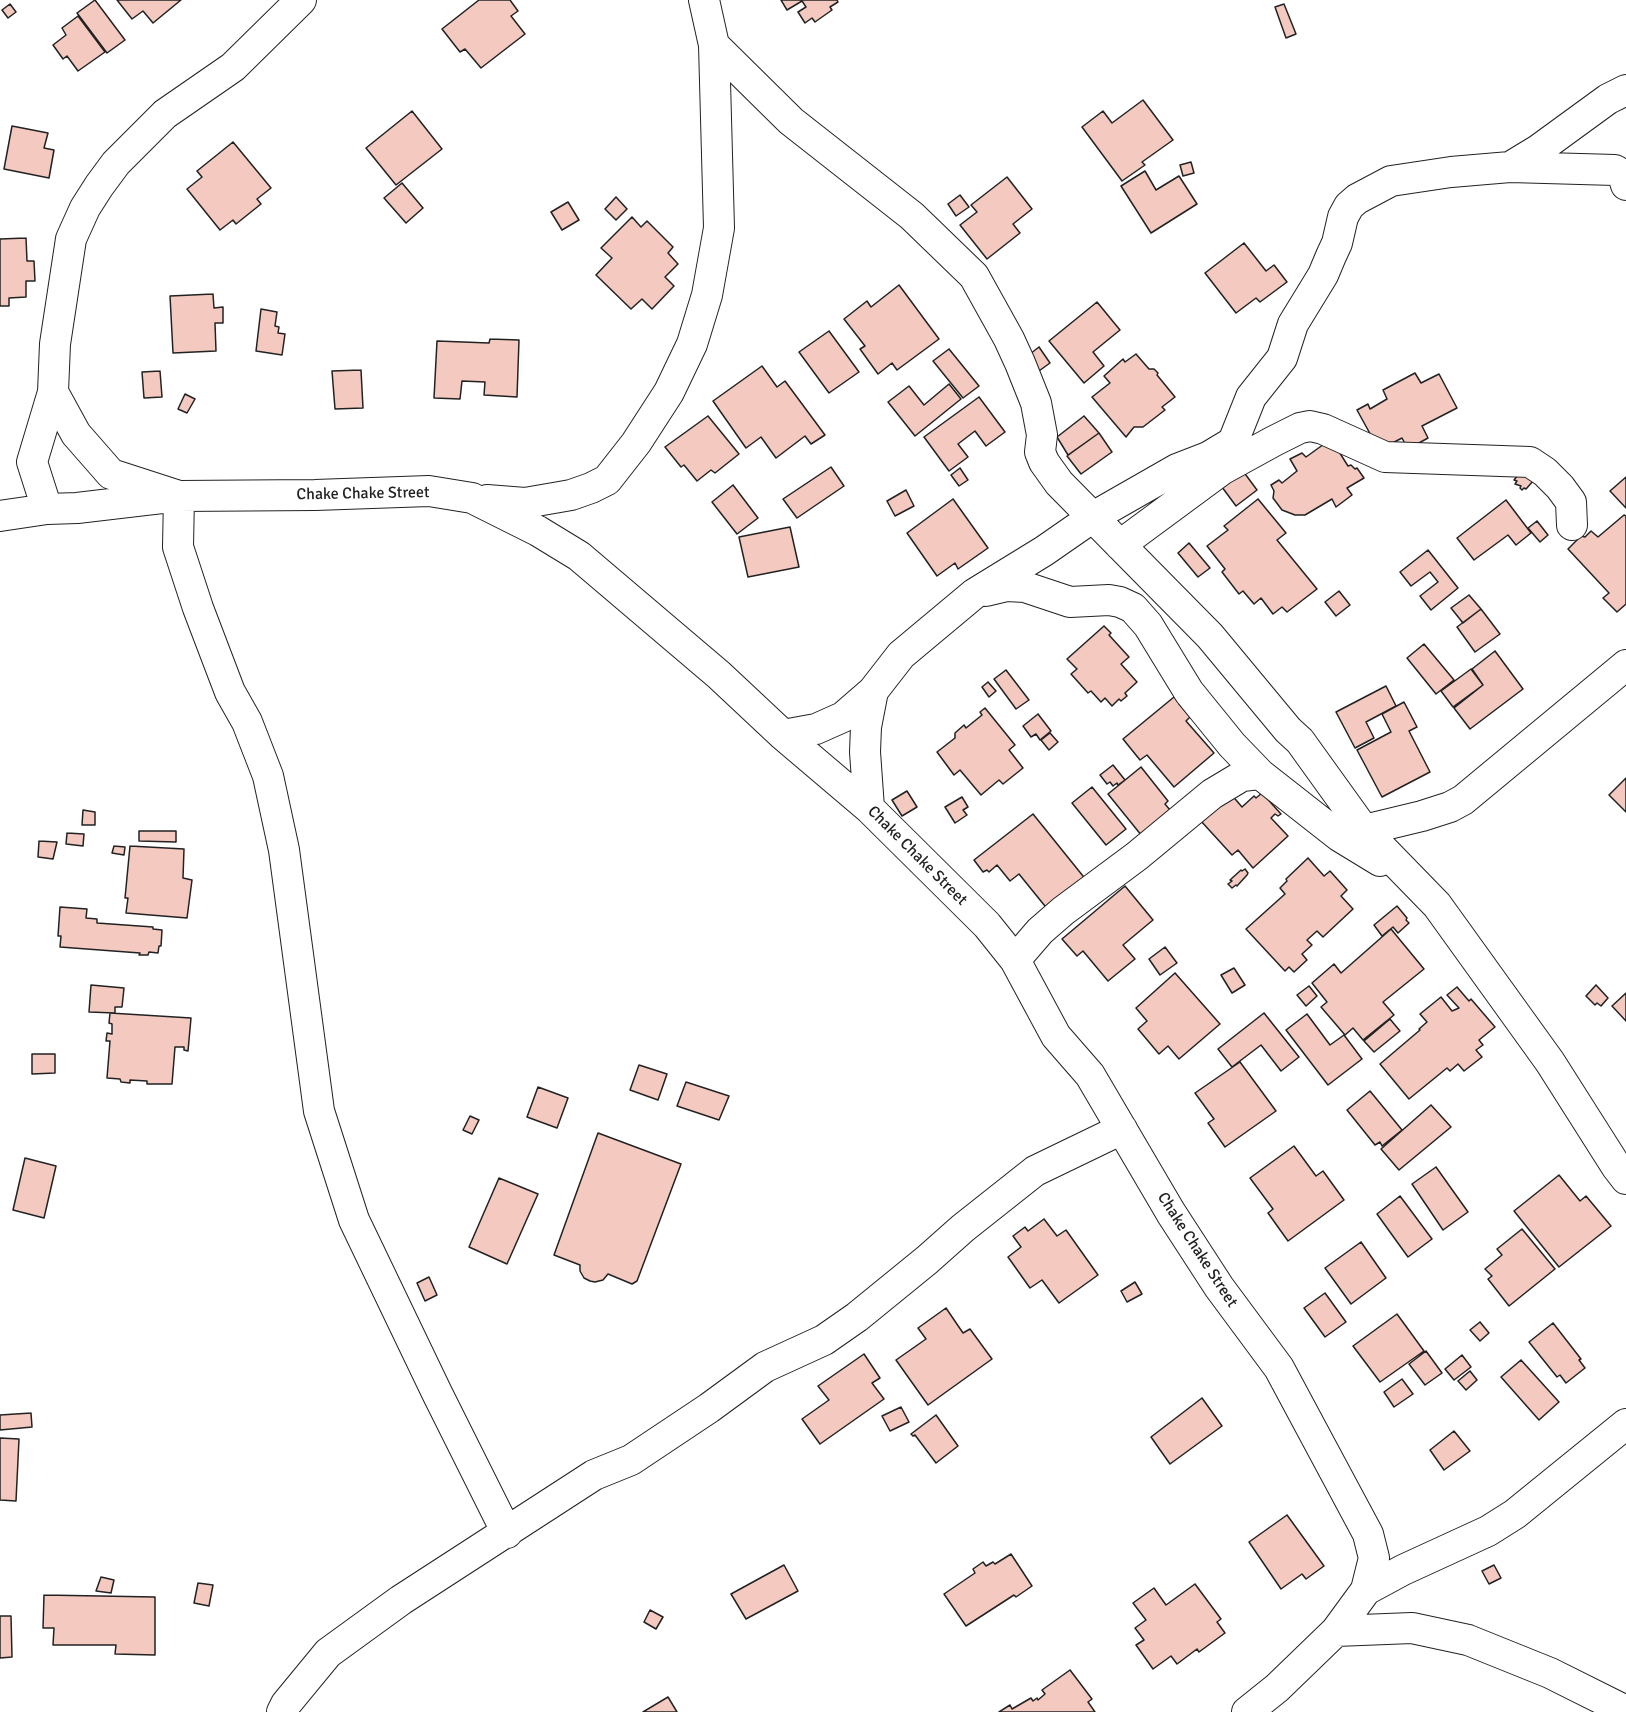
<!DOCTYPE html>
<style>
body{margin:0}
canvas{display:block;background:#fff}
</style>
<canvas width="1626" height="1712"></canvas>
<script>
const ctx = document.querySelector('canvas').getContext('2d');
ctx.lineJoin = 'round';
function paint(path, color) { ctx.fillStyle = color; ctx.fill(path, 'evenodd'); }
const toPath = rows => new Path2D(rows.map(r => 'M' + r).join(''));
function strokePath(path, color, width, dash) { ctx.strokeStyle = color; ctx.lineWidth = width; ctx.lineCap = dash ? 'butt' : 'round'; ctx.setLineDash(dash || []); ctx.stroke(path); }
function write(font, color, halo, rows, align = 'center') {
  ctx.font = font + ' Signika,sans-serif'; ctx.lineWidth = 4.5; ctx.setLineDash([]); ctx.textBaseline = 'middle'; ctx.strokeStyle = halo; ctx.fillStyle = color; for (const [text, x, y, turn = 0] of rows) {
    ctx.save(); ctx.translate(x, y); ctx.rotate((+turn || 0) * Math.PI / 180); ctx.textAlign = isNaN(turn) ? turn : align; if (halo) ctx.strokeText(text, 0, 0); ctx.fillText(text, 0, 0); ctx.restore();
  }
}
const building = toPath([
 [95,0,125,40,107,53,77,13,95,0],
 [117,0,181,0,153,23,143,11,132,19,117,0],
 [479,0,510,0,518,11,511,16,525,34,481,68,465,49,460,52,442,29,479,0],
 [781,0,837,0,838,2,830,7,832,10,815,22,812,18,805,23,798,12,806,7,802,1,787,10,781,0],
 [10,4,16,12,8,18,2,10,10,4],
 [1284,4,1296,34,1286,38,1275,7,1284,4],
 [78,16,105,52,78,71,67,56,63,59,53,45,66,35,62,28,78,16],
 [1143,100,1173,140,1142,162,1145,165,1122,181,1082,127,1103,111,1112,123,1143,100],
 [412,111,442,149,396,185,366,148,412,111],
 [12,126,48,133,44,148,54,150,49,178,4,169,12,126],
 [233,142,271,188,257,199,261,204,236,224,233,220,220,230,187,189,202,177,197,171,233,142],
 [1191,162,1194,173,1183,176,1180,165,1191,162],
 [1145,171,1156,190,1179,176,1197,204,1151,233,1121,186,1145,171],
 [1007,177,1032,209,1013,224,1020,233,987,259,960,225,977,212,971,205,1007,177],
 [402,183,423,208,406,223,384,198,402,183],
 [960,195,969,207,956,216,948,204,960,195],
 [616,197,627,209,616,220,605,209,616,197],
 [568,202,579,220,562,230,551,212,568,202],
 [632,217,641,227,647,221,673,247,668,253,678,264,665,277,674,286,652,309,642,299,631,309,596,275,612,258,601,248,632,217],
 [26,238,27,261,34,261,35,281,26,281,26,297,9,298,9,306,0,306,0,239,26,238],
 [1244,243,1266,271,1274,265,1287,282,1260,302,1256,298,1236,313,1205,273,1244,243],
 [899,285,939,339,897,370,892,363,878,374,860,349,865,346,844,319,867,301,871,307,899,285],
 [213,294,214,308,223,307,223,323,215,323,216,351,173,353,170,296,213,294],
 [1097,302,1120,330,1093,352,1104,366,1084,383,1049,341,1097,302],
 [261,309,277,312,275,326,279,327,278,333,285,334,282,355,256,351,261,309],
 [829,331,859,372,829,393,799,352,829,331],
 [490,339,519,340,517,397,484,395,485,382,462,381,460,399,434,398,437,341,489,343,490,339],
 [1039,347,1050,363,1032,376,1021,361,1039,347],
 [949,349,979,386,963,398,933,361,949,349],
 [1136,354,1149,369,1154,369,1158,373,1157,375,1175,397,1162,407,1165,410,1143,427,1134,427,1126,437,1092,397,1110,383,1104,376,1123,359,1125,362,1136,354],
 [762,366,777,387,785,381,825,435,811,444,805,436,776,458,761,437,746,448,713,401,762,366],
 [361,370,363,408,335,409,332,371,361,370],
 [160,371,162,397,144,398,142,372,160,371],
 [1415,373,1421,383,1439,374,1457,408,1422,426,1428,438,1408,449,1402,438,1379,450,1357,410,1368,404,1370,409,1387,399,1383,390,1415,373],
 [949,384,961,399,915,436,888,402,909,386,924,405,949,384],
 [185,394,195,399,187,413,178,409,185,394],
 [979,397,1005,432,986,446,975,431,958,444,968,457,949,471,924,437,979,397],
 [708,416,739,454,715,473,711,470,697,481,684,465,681,467,665,447,708,416],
 [1084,416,1099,433,1068,455,1057,437,1084,416],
 [1099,433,1112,452,1081,474,1067,456,1099,433],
 [1331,439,1348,466,1351,465,1355,469,1357,468,1364,478,1347,488,1352,495,1336,507,1332,499,1305,515,1295,515,1282,510,1273,498,1274,491,1271,485,1279,480,1282,483,1297,471,1290,459,1302,453,1306,457,1331,439],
 [831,467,844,486,797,518,783,499,831,467],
 [1240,467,1257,490,1236,506,1219,483,1240,467],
 [960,468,968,480,959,486,951,475,960,468],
 [1522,470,1534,480,1526,489,1524,488,1522,490,1520,488,1521,486,1515,484,1517,481,1514,480,1522,470],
 [1626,477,1626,508,1610,491,1626,477],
 [733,485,758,518,737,534,712,502,733,485],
 [906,490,914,506,895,516,887,501,906,490],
 [953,499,988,548,958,569,955,563,937,576,907,533,953,499],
 [1258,499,1286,533,1277,540,1317,589,1287,612,1282,607,1273,614,1261,598,1254,604,1243,591,1239,594,1222,572,1225,569,1207,546,1228,530,1224,526,1258,499],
 [1506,500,1531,533,1516,545,1508,535,1474,560,1457,538,1506,500],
 [1624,515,1626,516,1626,604,1617,612,1603,598,1609,593,1568,549,1581,536,1585,537,1591,531,1598,537,1624,515],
 [1537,521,1548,535,1540,542,1528,528,1537,521],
 [790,527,799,567,748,577,739,537,790,527],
 [1189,543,1210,568,1198,577,1178,553,1189,543],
 [1428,550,1458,588,1431,610,1420,596,1438,582,1430,572,1411,586,1400,572,1428,550],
 [1339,591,1350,605,1336,616,1325,602,1339,591],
 [1469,595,1481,609,1463,623,1451,608,1469,595],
 [1481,609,1500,634,1475,652,1457,627,1481,609],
 [1104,626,1111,633,1109,635,1129,657,1121,664,1137,682,1125,693,1127,696,1121,701,1119,699,1112,706,1105,698,1101,702,1091,691,1088,693,1071,674,1077,669,1067,659,1104,626],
 [1424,644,1454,680,1436,694,1407,658,1424,644],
 [1495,651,1523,689,1470,729,1454,708,1483,685,1472,669,1495,651],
 [1471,669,1483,685,1453,707,1441,691,1471,669],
 [1006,670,1029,700,1016,709,994,679,1006,670],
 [988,682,996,691,989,697,982,687,988,682],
 [1386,686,1396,706,1366,722,1374,738,1355,748,1336,712,1386,686],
 [1174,697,1181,702,1179,704,1190,717,1186,721,1214,753,1174,787,1147,755,1140,760,1123,739,1174,697],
 [1404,702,1417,727,1409,731,1430,772,1382,797,1357,750,1391,732,1382,714,1404,702],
 [985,708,1015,745,1009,750,1023,768,1003,784,999,780,981,795,960,770,954,775,937,752,955,738,955,733,964,725,966,728,982,715,980,712,985,708],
 [1038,714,1051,731,1040,740,1036,734,1031,737,1023,726,1038,714],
 [1050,733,1058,742,1049,750,1041,740,1050,733],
 [1113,765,1125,780,1118,785,1117,783,1113,786,1110,782,1107,784,1100,775,1113,765],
 [1141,767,1168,801,1165,804,1170,810,1146,841,1108,794,1141,767],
 [1626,778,1626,812,1609,795,1626,778],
 [1092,787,1126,829,1106,845,1072,803,1092,787],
 [907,791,917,807,902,816,892,800,907,791],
 [1230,793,1242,807,1254,796,1256,798,1262,793,1281,814,1278,816,1275,814,1271,818,1288,836,1253,868,1238,850,1232,855,1200,820,1230,793],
 [962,797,968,807,963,810,967,815,955,823,945,807,962,797],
 [83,810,95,812,95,825,82,825,83,810],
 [1033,814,1087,881,1049,911,1019,874,1010,881,997,865,989,872,987,870,983,872,974,860,1033,814],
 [139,831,176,831,176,842,139,841,139,831],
 [67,833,84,834,83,846,66,844,67,833],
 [39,841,57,842,53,859,38,857,39,841],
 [114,846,125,847,124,855,112,853,114,846],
 [130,846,184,849,183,878,192,880,187,918,126,913,128,898,125,898,130,846],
 [1308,858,1324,876,1330,871,1347,890,1341,896,1353,909,1323,937,1317,931,1307,940,1312,945,1302,954,1307,960,1294,972,1289,967,1285,971,1246,929,1285,894,1280,888,1287,881,1286,879,1308,858],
 [1245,869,1248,873,1247,875,1237,886,1236,885,1232,888,1228,884,1232,881,1230,880,1241,870,1242,871,1245,869],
 [1125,886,1153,920,1123,945,1135,959,1108,981,1083,951,1077,956,1062,939,1125,886],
 [1397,906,1407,918,1406,920,1409,923,1398,933,1393,927,1382,936,1374,925,1397,906],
 [60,907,87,909,86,918,97,919,97,923,153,927,153,929,162,930,161,946,159,946,158,953,149,952,148,955,139,955,140,953,60,947,61,936,58,936,60,907],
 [1391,929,1424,969,1383,1002,1394,1015,1363,1040,1353,1028,1345,1035,1321,1007,1327,1002,1312,983,1334,964,1341,973,1391,929],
 [1165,947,1177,963,1160,975,1149,959,1165,947],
 [1234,968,1245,985,1232,993,1221,975,1234,968],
 [1175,973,1220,1024,1179,1059,1168,1046,1159,1054,1138,1029,1147,1021,1136,1008,1175,973],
 [91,985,124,988,122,1007,115,1007,115,1013,89,1012,91,985],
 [1596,985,1608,998,1601,1006,1597,1003,1595,1005,1586,996,1596,985],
 [1309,986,1317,996,1306,1006,1297,995,1309,986],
 [1457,987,1469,1001,1471,999,1495,1027,1479,1040,1483,1045,1476,1050,1482,1057,1464,1071,1458,1064,1450,1071,1447,1068,1409,1099,1380,1064,1420,1030,1419,1029,1427,1022,1420,1014,1441,997,1452,1011,1459,1008,1447,995,1457,987],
 [1626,993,1626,1021,1612,1006,1626,993],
 [110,1013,191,1018,188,1051,184,1050,184,1047,175,1047,172,1084,147,1084,147,1081,130,1080,130,1083,121,1082,120,1079,107,1078,110,1041,106,1041,107,1033,112,1034,112,1024,109,1023,110,1013],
 [1264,1013,1299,1057,1281,1071,1261,1045,1232,1067,1218,1049,1264,1013],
 [1307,1014,1330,1045,1344,1035,1362,1059,1328,1085,1286,1030,1307,1014],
 [1390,1019,1400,1031,1374,1052,1364,1041,1390,1019],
 [32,1054,55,1054,55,1073,32,1074,32,1054],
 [1240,1062,1276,1111,1225,1147,1208,1123,1214,1119,1195,1093,1240,1062],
 [639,1065,667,1074,658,1100,630,1090,639,1065],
 [686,1082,729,1096,719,1120,677,1106,686,1082],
 [538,1087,568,1098,557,1128,527,1117,538,1087],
 [1370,1091,1402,1130,1382,1146,1380,1142,1375,1145,1347,1110,1370,1091],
 [1431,1105,1451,1127,1399,1170,1381,1149,1431,1105],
 [470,1116,479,1120,472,1134,463,1130,470,1116],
 [598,1133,681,1164,637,1281,632,1284,608,1274,603,1280,595,1282,590,1281,584,1278,580,1271,580,1265,554,1255,598,1133],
 [1294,1146,1316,1176,1323,1171,1344,1200,1288,1241,1268,1213,1273,1209,1250,1178,1294,1146],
 [25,1158,56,1166,44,1218,13,1210,25,1158],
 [1436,1167,1468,1212,1443,1230,1412,1184,1436,1167],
 [1559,1175,1580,1201,1586,1196,1611,1226,1559,1267,1514,1211,1559,1175],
 [499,1178,538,1194,507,1264,469,1247,499,1178],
 [1400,1196,1432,1239,1408,1257,1377,1214,1400,1196],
 [1044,1219,1057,1236,1066,1230,1098,1275,1059,1303,1042,1280,1030,1288,1008,1257,1021,1247,1013,1236,1025,1227,1028,1231,1044,1219],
 [1522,1229,1555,1269,1509,1306,1488,1279,1492,1276,1485,1269,1502,1255,1497,1249,1522,1229],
 [1361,1242,1386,1278,1351,1304,1325,1268,1361,1242],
 [429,1277,437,1295,425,1301,417,1283,429,1277],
 [1135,1282,1142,1294,1127,1302,1121,1291,1135,1282],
 [1325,1293,1346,1322,1325,1337,1304,1308,1325,1293],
 [946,1308,963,1333,970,1329,992,1359,928,1405,896,1360,926,1339,918,1328,946,1308],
 [1397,1314,1424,1351,1380,1382,1353,1346,1397,1314],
 [1480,1322,1489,1333,1480,1341,1470,1330,1480,1322],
 [1553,1323,1581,1359,1579,1360,1585,1368,1566,1383,1560,1375,1557,1377,1529,1342,1553,1323],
 [1426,1351,1442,1373,1425,1385,1409,1364,1426,1351],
 [864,1354,880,1378,872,1383,884,1399,820,1444,802,1419,829,1400,818,1386,864,1354],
 [1462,1355,1471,1367,1454,1380,1445,1369,1462,1355],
 [1521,1360,1559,1402,1539,1420,1501,1377,1521,1360],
 [1470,1371,1477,1380,1466,1390,1458,1381,1470,1371],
 [1402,1379,1413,1394,1394,1407,1384,1392,1402,1379],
 [1202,1398,1222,1426,1170,1464,1151,1437,1202,1398],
 [901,1407,909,1422,890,1431,882,1416,901,1407],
 [31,1413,32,1427,0,1430,0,1415,31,1413],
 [936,1415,958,1446,936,1463,915,1435,913,1436,911,1434,936,1415],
 [1454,1431,1470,1451,1444,1470,1430,1450,1454,1431],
 [0,1438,19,1439,16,1501,0,1500,0,1438],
 [1287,1515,1324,1566,1306,1579,1302,1574,1281,1589,1249,1542,1287,1515],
 [1011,1554,1032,1586,1016,1597,1014,1595,966,1626,944,1594,975,1573,973,1569,983,1562,986,1566,993,1562,995,1564,1011,1554],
 [784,1565,798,1591,746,1619,731,1594,784,1565],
 [1494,1565,1501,1578,1489,1584,1482,1571,1494,1565],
 [101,1577,114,1580,111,1593,96,1591,101,1577],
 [198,1583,213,1585,209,1606,194,1603,198,1583],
 [1195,1584,1221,1619,1217,1622,1225,1633,1199,1652,1197,1649,1177,1664,1171,1656,1153,1669,1136,1645,1144,1640,1135,1628,1146,1620,1133,1603,1154,1588,1166,1605,1195,1584],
 [44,1595,155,1597,155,1655,115,1654,116,1645,53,1645,54,1628,43,1628,44,1595],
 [650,1610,663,1617,656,1629,644,1622,650,1610],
 [0,1616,11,1616,12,1657,0,1658,0,1616],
 [1070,1670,1092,1699,1088,1702,1095,1712,999,1712,1010,1705,1012,1709,1031,1698,1033,1701,1037,1698,1038,1700,1045,1694,1042,1690,1070,1670],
 [668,1697,677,1712,643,1712,668,1697]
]);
const minor = toPath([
 [714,45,791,121,912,216,974,276,1009,339,1020,363,1036,403,1042,435,1040,452,1044,462,1059,483,1210,636,1288,730,1300,741,1364,830,1437,905,1550,1062,1616,1166,1626,1179],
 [1510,167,1615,170,1623,175,1626,185],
 [53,392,76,434,111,474,179,496,178,547,198,608,230,692,247,722,268,776,284,850,319,1111,354,1220,437,1393,507,1533],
 [487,500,525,503,571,495,591,488,607,480,636,443,669,392,692,344,707,295,719,228,714,45,704,0],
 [47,509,32,462,53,392,55,344,71,239,85,208,99,186,116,163,165,114,233,67,301,0],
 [0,516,47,509,77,508,179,496,315,495,429,491,472,498,538,531,579,556,719,675,783,735,869,808,987,925,1015,960,1056,1036,1090,1075,1171,1213,1219,1287,1279,1368,1368,1534,1374,1558,1366,1590,1336,1631,1277,1688,1247,1712],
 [1120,545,1223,469,1274,441,1300,428,1310,426,1323,429,1385,457,1530,462,1545,472,1560,487,1571,502,1572,525],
 [986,591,1007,586,1025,587,1070,602,1109,600,1120,602,1133,608,1148,625,1189,692,1232,745,1260,774,1339,836,1380,861],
 [783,735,816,729,843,717,873,691,901,655,974,594,1044,551,1093,517,1177,469,1208,457,1233,442,1251,397,1282,358,1293,324,1323,275,1331,256,1337,243,1343,217,1349,206,1357,199,1391,181,1451,172,1510,167,1538,150,1608,99,1626,90],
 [869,808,865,752,866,727,873,691],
 [1364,830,1422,816,1450,807,1463,800,1626,665],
 [1015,960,1040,931,1063,911,1137,856,1212,794,1242,776,1260,774],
 [1366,1590,1403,1570,1488,1531,1515,1514,1626,1424],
 [1336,1631,1412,1628,1468,1640,1550,1673,1626,1711],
 [282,1712,286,1704,328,1653,401,1600,594,1475,631,1460,709,1408,765,1367,824,1340,857,1317,927,1260,963,1228,1035,1171,1122,1129]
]);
const streetNames = [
 ["Chake Chake Street",363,494,-1],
 ["Chake Chake Street",917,856,45],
 ["Chake Chake Street",1197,1250,57]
];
paint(building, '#f3c9c0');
strokePath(building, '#222', 1.5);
strokePath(minor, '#222', 32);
strokePath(minor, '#fff', 30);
write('16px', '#222', '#fff', streetNames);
</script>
